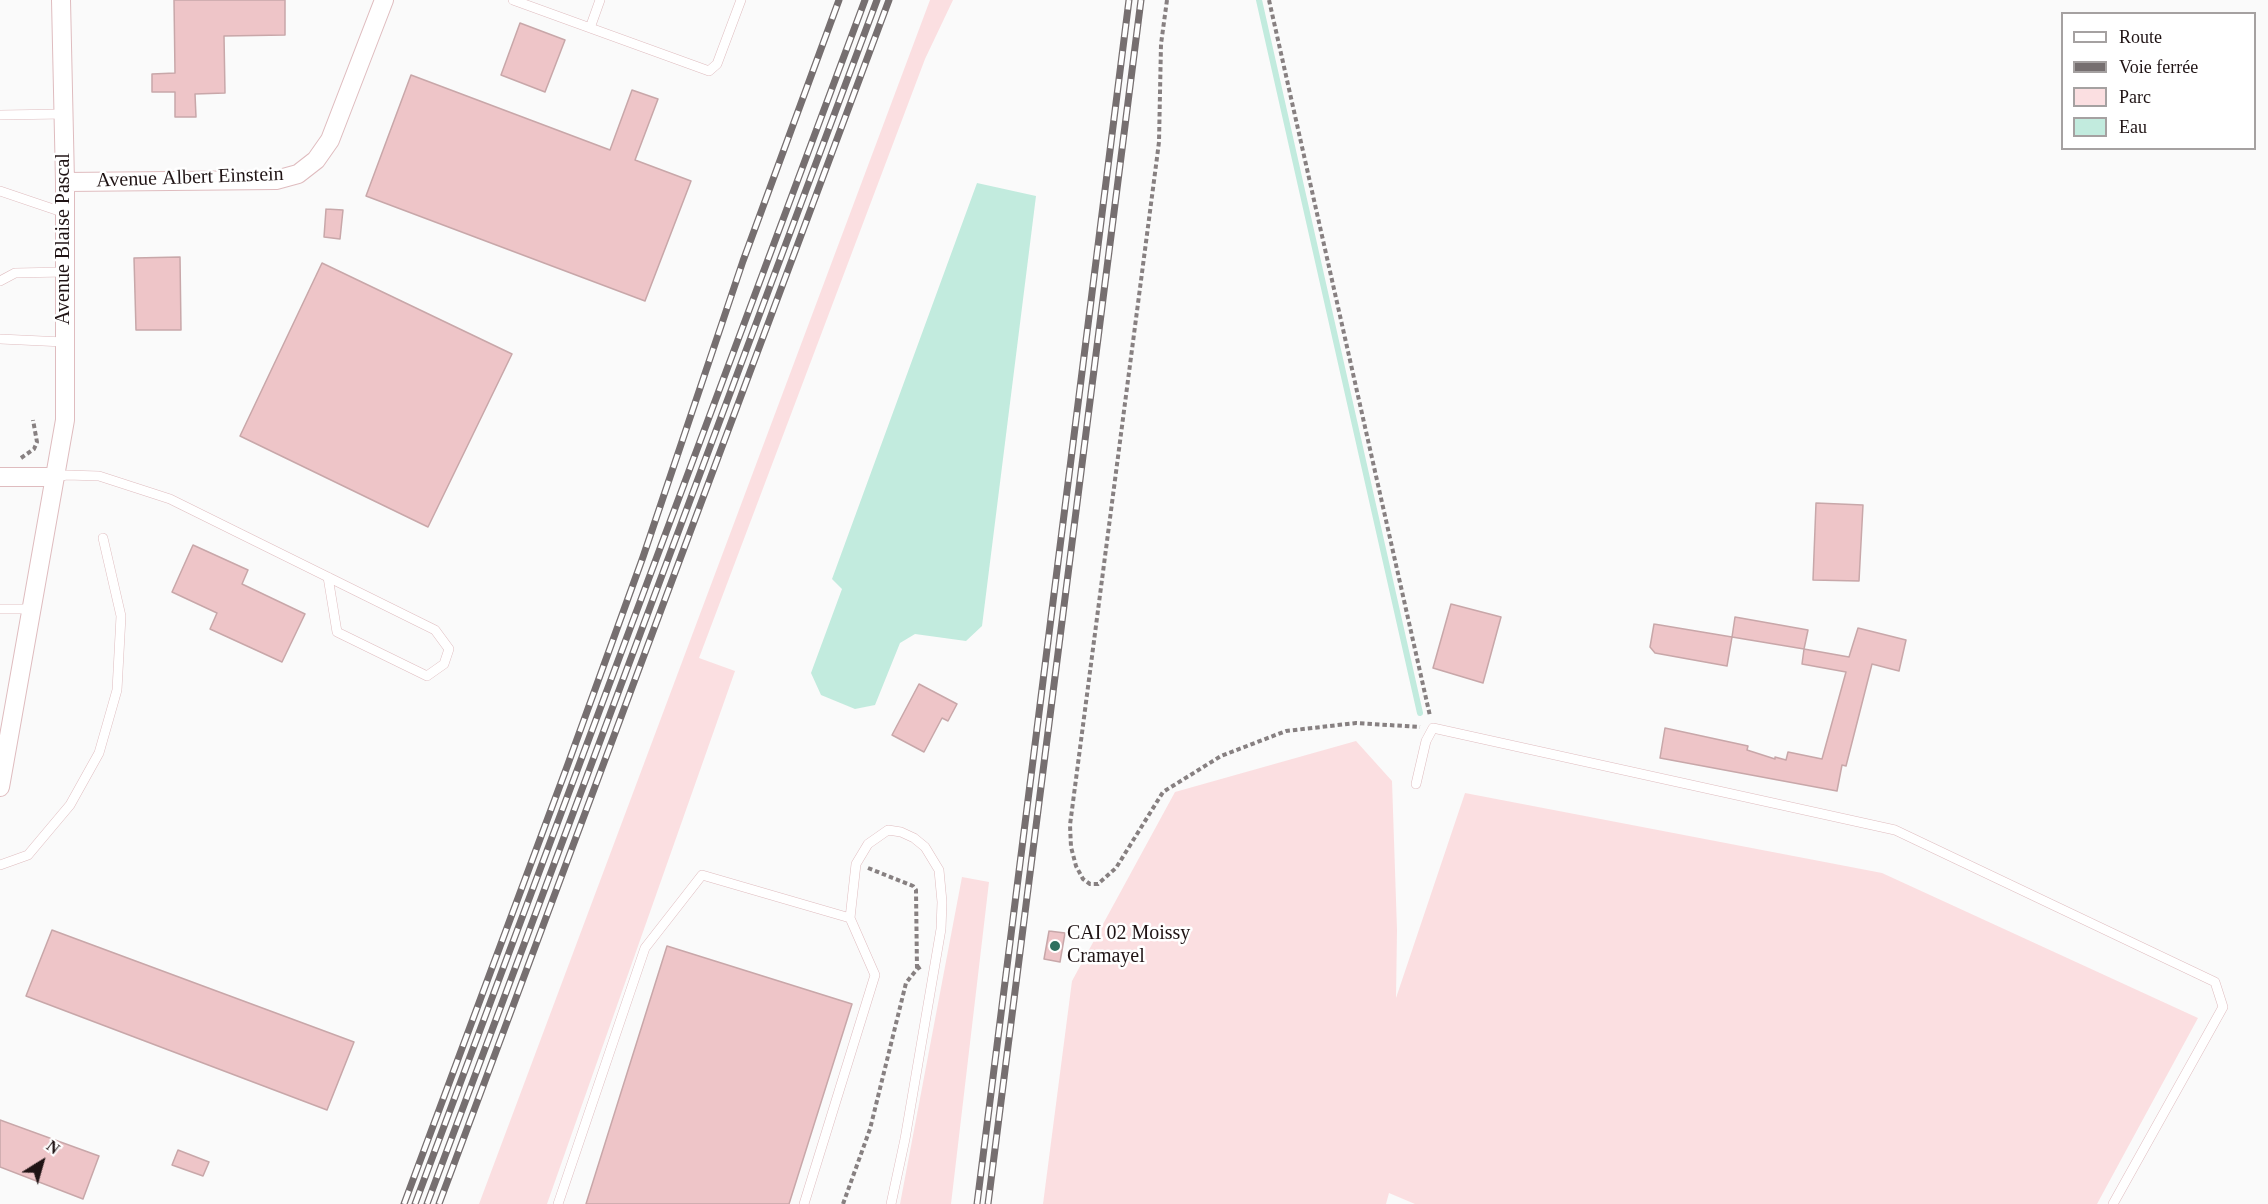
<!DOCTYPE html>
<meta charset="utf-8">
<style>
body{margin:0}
#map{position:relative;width:2268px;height:1204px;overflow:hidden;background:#fafafa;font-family:Georgia,serif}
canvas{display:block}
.legend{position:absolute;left:2061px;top:12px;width:195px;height:138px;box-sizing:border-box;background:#fff;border:2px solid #a5a1a1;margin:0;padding:8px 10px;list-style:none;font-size:18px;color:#1f1314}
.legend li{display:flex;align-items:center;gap:12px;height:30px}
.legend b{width:30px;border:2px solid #a5a1a1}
.north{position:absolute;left:12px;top:1132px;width:60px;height:60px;-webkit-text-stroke:4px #fff;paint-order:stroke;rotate:37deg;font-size:16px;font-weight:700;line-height:24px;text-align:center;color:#1f1314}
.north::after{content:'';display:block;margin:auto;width:21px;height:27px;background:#1f1314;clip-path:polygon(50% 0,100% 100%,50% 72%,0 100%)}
</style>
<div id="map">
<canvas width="2268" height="1204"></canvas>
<ul class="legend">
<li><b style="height:8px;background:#fff"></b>Route</li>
<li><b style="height:8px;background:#766f70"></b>Voie ferrée</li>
<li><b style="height:16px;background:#fbdfe1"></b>Parc</li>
<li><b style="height:16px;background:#c2ebde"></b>Eau</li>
</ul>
<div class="north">N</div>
</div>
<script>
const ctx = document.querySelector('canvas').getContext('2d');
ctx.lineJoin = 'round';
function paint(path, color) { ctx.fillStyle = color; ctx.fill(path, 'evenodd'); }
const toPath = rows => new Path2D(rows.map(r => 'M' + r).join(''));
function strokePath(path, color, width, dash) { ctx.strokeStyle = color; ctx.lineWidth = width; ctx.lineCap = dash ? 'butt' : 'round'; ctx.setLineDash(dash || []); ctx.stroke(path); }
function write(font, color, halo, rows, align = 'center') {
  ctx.font = font + ' Georgia,serif'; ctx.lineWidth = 5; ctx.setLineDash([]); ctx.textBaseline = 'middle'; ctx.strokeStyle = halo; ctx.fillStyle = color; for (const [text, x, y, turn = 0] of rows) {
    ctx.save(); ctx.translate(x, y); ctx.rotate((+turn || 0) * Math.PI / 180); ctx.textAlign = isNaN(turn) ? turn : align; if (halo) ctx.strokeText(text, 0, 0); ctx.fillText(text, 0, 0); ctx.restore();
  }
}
const green = toPath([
 [930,0,953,0,925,59,699,658,735,671,547,1204,479,1204],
 [1356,741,1392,781,1397,930,1396,998,1465,793,1882,873,2198,1018,2097,1204,1415,1204,1389,1193,1386,1204,1043,1204,1072,981,1175,792],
 [962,877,989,882,951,1204,900,1204]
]);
const water = toPath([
 [977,183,1036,196,982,626,966,641,915,634,900,643,875,705,855,709,821,695,811,673,842,589,832,579]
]);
const stream = toPath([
 [1259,0,1420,713]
]);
const building = toPath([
 [174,0,285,0,285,35,224,36,225,93,195,94,196,117,175,117,175,92,152,92,152,74,175,73,174,0],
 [520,23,565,40,545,92,501,75,520,23],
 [411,75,610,150,632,90,658,99,635,160,691,181,645,301,366,196,411,75],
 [326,209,343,210,340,239,324,237,326,209],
 [180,257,181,330,136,330,134,258,180,257],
 [322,263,512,354,428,527,240,436,322,263],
 [1816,503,1863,505,1859,581,1813,580,1816,503],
 [193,545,248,570,242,584,305,614,282,662,210,629,217,613,172,592,193,545],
 [1451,604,1501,617,1483,683,1433,668,1451,604],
 [1735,617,1808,630,1804,649,1732,637,1735,617],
 [1654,624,1732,637,1727,666,1655,653,1650,647,1654,624],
 [1858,628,1906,640,1899,671,1872,664,1846,766,1842,765,1837,791,1660,758,1665,728,1748,746,1747,750,1775,759,1775,757,1786,760,1788,752,1822,759,1846,672,1802,664,1804,649,1849,657,1858,628],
 [919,684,957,704,948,721,942,718,924,752,892,735,919,684],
 [52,930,354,1042,327,1110,26,996,52,930],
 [1049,931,1065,933,1060,962,1044,959,1049,931],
 [667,946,852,1004,789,1204,586,1204,667,946],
 [0,1120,99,1156,83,1199,0,1167,0,1120],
 [178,1150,209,1162,203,1176,172,1165,178,1150]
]);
const path = toPath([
 [1167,0,1161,44,1159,142,1155,173,1070,825,1071,847,1076,866,1083,879,1090,884,1098,884,1116,868,1163,792,1221,756,1286,731,1356,723,1420,727],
 [1269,0,1430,716],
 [21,458,34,449,37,442,33,420],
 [868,868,913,886,916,890,917,969],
 [843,1204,870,1129,906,983,917,969,922,966]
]);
const service = toPath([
 [513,0,709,71,717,64,741,0],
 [590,28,600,0],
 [0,115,63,114],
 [0,191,65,213],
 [0,281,15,273,64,272],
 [0,339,64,342],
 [55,477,67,475,99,476,170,499,435,630,449,649,444,664,427,676,337,632,328,577],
 [0,609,30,609],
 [1416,784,1426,741,1433,728,1895,830,2215,982,2223,1007,2113,1204],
 [0,865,28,855,70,805,99,753,117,690,121,616,103,538],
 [850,918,856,864,868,844,888,830,901,832,914,838,925,847,939,870,942,902,941,929,905,1139,891,1204],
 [558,1204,645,948,702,875,850,918,875,975,804,1204]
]);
const minor = toPath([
 [65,182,276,180,298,174,316,160,330,140,384,0],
 [0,477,55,477],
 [0,787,65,420,65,182,61,0]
]);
const rail = toPath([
 [404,1204,568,764,643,557,743,261,839,0],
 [415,1204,865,0],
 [427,1204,877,0],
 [439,1204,889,0],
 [977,1204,1129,0],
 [988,1204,1141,0]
]);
const markers = [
 [1055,946,6,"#2f705f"]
];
const streetNames = [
 ["Avenue Albert Einstein",190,178,-2],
 ["Avenue Blaise Pascal",64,239,-90]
];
const poiNames = [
 ["CAI 02 Moissy",1067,934],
 ["Cramayel",1067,957]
];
paint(green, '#fbdfe1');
paint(water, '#c2ebde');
strokePath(stream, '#c2ebde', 6);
paint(building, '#eec5c8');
strokePath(building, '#c8a7a9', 1.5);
strokePath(service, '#dfbcbf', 10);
strokePath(minor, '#dfbcbf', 20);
strokePath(path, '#878081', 4, [4.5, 3]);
strokePath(service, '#fff', 9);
strokePath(minor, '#fff', 18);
strokePath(rail, '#766f70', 7);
strokePath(rail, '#fff', 4.5, [14]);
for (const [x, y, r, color] of markers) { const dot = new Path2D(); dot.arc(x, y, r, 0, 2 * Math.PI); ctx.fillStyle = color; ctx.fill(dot); strokePath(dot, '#fff', 2); }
write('20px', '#1f1314', '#fff', streetNames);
write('20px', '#1f1314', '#fff', poiNames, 'left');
</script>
